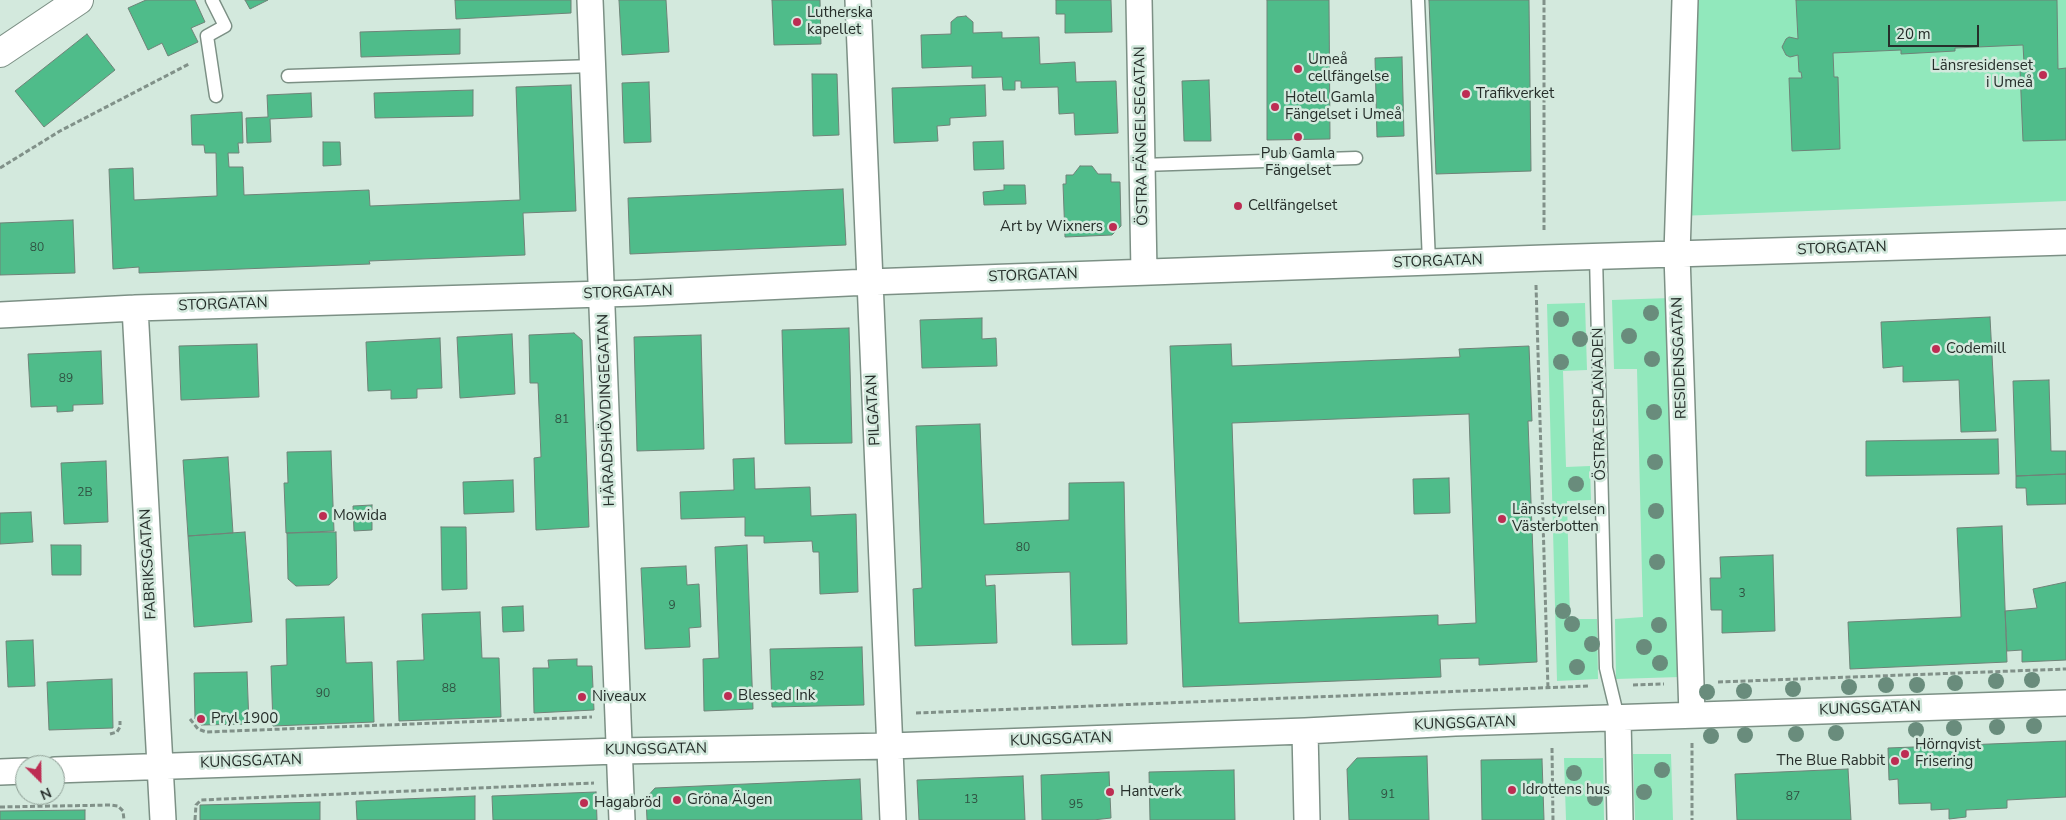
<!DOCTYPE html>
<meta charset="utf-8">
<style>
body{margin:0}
#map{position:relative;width:2066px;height:820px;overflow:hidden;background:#d3e9dd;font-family:"Nunito Sans",sans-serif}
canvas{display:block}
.north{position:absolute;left:15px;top:755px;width:50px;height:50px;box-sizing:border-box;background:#d3e9dd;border:1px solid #8e9e95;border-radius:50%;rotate:157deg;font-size:14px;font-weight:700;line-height:20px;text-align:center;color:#262e2a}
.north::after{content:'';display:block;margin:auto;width:18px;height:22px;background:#bd2d53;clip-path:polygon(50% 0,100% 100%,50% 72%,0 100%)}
.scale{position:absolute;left:1888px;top:25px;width:91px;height:22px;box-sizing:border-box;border:2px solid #262e2a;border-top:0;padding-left:6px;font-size:15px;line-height:18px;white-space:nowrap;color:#262e2a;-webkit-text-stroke:4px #d3e9dd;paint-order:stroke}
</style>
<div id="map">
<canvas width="2066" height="820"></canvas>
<div class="north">N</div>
<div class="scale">20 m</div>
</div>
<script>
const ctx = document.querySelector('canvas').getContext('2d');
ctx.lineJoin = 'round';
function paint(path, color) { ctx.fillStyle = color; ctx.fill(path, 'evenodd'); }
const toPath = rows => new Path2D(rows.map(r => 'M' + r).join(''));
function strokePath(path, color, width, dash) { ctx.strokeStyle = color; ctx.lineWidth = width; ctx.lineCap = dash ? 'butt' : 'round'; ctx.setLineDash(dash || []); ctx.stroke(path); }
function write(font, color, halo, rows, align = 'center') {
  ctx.font = font + ' "Nunito Sans",sans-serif'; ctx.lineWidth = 5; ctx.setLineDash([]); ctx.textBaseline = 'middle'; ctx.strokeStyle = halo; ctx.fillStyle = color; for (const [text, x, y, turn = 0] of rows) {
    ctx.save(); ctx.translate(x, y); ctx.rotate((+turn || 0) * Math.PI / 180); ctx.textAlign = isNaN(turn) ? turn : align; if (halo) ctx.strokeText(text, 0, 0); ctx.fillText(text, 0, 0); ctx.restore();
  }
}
const green = toPath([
 [1685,0,2066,0,2066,201,1679,216],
 [1670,298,1680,677,1616,679,1615,619,1643,617,1637,369,1614,369,1612,300],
 [1585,303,1587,370,1563,371,1566,467,1590,466,1591,500,1567,501,1570,619,1597,619,1598,679,1557,681,1547,304],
 [1633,754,1671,754,1673,820,1635,820],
 [1564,758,1603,758,1604,820,1566,820]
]);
const building = toPath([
 [146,0,195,0,205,22,191,28,198,42,168,56,162,43,148,50,128,8,146,0],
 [245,0,268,0,250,9,245,0],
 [455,0,571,0,571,13,456,19,455,0],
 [619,0,666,0,669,52,622,55,619,0],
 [772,0,820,0,821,44,774,45,772,0],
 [1056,0,1111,0,1112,32,1065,33,1065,14,1056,14,1056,0],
 [1267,0,1329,0,1330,139,1267,140,1267,0],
 [1429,0,1529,0,1531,171,1436,174,1429,0],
 [1796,0,2057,0,2058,69,2066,68,2066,140,2023,141,2020,70,2027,70,2027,63,2024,63,2023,45,1955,48,1955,51,1901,54,1901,50,1833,53,1834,77,1838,77,1840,149,1792,151,1789,78,1802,78,1801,72,1799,72,1798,55,1790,57,1786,55,1782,47,1786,39,1789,37,1798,39,1796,0],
 [966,16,973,22,973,33,1002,32,1002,38,1039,37,1040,64,1075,62,1076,82,1116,81,1118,133,1075,135,1074,113,1059,114,1058,87,1021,88,1021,81,1015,81,1015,90,1003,90,1002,77,972,78,972,66,922,68,921,35,951,34,951,22,957,17,966,16],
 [460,29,460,54,361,57,360,32,460,29],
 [87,34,115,70,44,127,15,91,87,34],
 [1402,57,1404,136,1377,137,1375,58,1402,57],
 [812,74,837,74,839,135,813,136,812,74],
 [1209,80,1211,141,1184,141,1182,81,1209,80],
 [649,82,651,142,624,143,622,83,649,82],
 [571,85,576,211,523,213,525,255,369,261,370,264,139,273,139,267,113,269,109,169,133,168,134,200,217,196,216,153,205,153,204,145,192,145,191,115,242,112,243,143,238,143,239,153,228,153,229,167,243,167,244,195,369,190,370,206,520,200,516,87,571,85],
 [985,85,986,116,950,118,950,125,937,126,938,141,894,143,892,88,985,85],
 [473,90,473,116,375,118,374,93,473,90],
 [311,93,312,117,270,119,271,142,247,143,246,118,268,117,267,95,311,93],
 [1003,141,1004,169,974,170,973,142,1003,141],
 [323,142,340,142,341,165,323,166,323,142],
 [1080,166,1092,166,1098,174,1111,174,1111,182,1120,182,1121,226,1112,235,1065,237,1063,184,1066,184,1066,175,1073,175,1080,166],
 [1004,185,1025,185,1026,204,984,205,983,192,1004,190,1004,185],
 [843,189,846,245,630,254,628,198,843,189],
 [73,220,75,273,0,275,0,223,73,220],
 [1990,317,1996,431,1961,432,1959,380,1903,382,1903,366,1883,368,1881,322,1990,317],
 [982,318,982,339,996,338,997,366,922,368,920,320,982,318],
 [849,328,852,443,785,444,782,330,849,328],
 [574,333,582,340,589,527,536,530,534,458,541,457,538,383,530,383,529,335,574,333],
 [512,334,515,394,460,398,457,337,512,334],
 [701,335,704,449,637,451,634,337,701,335],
 [440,338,442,388,417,389,417,398,391,399,391,390,368,391,366,342,440,338],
 [257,344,259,397,181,400,179,346,257,344],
 [1231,344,1232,366,1460,357,1459,349,1529,346,1532,421,1528,421,1537,662,1479,665,1479,658,1440,659,1441,677,1183,687,1170,346,1231,344],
 [1469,414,1476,623,1438,625,1438,615,1239,623,1232,423,1469,414],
 [101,351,103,404,73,405,73,411,57,412,57,406,31,407,28,354,101,351],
 [2049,380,2051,451,2066,451,2066,474,2016,476,2013,381,2049,380],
 [980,424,984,524,1069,520,1069,483,1124,482,1127,644,1072,645,1070,572,985,575,986,586,995,585,997,643,915,646,913,589,922,588,916,426,980,424],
 [1998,439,1999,474,1866,476,1866,441,1998,439],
 [331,451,334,531,286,533,284,483,288,483,287,452,331,451],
 [228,457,233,533,188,536,183,460,228,457],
 [754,458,755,489,810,487,811,516,856,514,858,592,820,594,819,552,813,552,812,541,764,543,764,536,745,536,745,517,681,519,680,492,734,490,733,459,754,458],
 [106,461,108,522,64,524,61,463,106,461],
 [2066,474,2066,504,2027,505,2026,488,2016,488,2016,476,2066,474],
 [1449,478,1450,513,1414,514,1413,479,1449,478],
 [513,480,514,512,464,514,463,482,513,480],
 [372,505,372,530,354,531,353,506,372,505],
 [31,512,33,542,0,544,0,513,31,512],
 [2002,526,2007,662,1850,669,1848,622,1961,617,1957,528,2002,526],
 [441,527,466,527,467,589,442,590,441,527],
 [245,532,252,622,194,627,188,536,245,532],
 [336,532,337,578,329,585,296,586,288,579,287,533,336,532],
 [51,545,81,545,81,575,52,575,51,545],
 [747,545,753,709,704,711,703,659,719,658,715,547,747,545],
 [1773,555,1775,631,1722,633,1722,610,1711,610,1710,578,1721,578,1720,557,1773,555],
 [686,566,687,585,699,584,701,627,689,628,690,647,645,649,641,568,686,566],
 [2066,582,2066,660,2022,662,2022,650,2007,651,2005,611,2037,608,2033,589,2066,582],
 [523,606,524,631,503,632,502,607,523,606],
 [480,612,482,658,499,658,501,717,399,721,397,661,424,660,422,614,480,612],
 [344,617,346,663,372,662,374,722,273,726,271,666,287,665,286,619,344,617],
 [33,640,35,686,8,687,6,641,33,640],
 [862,647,864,705,772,707,770,649,862,647],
 [577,659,577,666,592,666,594,710,534,713,533,668,549,668,548,660,577,659],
 [247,672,249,724,201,725,195,719,194,673,247,672],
 [112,679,113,728,49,730,47,682,112,679],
 [2066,741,2066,797,2007,800,2007,808,1966,810,1966,817,1949,819,1949,809,1931,810,1931,803,1899,804,1898,779,1889,780,1888,748,2066,741],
 [1427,756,1429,820,1349,820,1347,769,1357,758,1427,756],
 [1542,759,1544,820,1482,820,1481,760,1542,759],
 [1848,769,1851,820,1737,820,1735,774,1848,769],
 [1234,770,1235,820,1150,820,1149,772,1234,770],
 [1109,772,1111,818,1093,820,1042,820,1041,775,1109,772],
 [1023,776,1025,820,919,820,917,780,1023,776],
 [860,779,862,820,647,820,646,798,655,788,860,779],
 [596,792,597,820,493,820,492,796,596,792],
 [475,796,475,820,357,820,356,801,475,796],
 [320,802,320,820,200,820,200,805,320,802],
 [85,810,85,820,0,820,0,811,85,810]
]);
const path = toPath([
 [1544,0,1544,230],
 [0,168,60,131,189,64],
 [1536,285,1548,689],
 [1718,682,2066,669],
 [1633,685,1664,684],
 [916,713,1589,686],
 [190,719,198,729,206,732,592,717],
 [110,734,117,732,120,727,120,721],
 [1692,743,1692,820],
 [1552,748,1553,820],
 [0,807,111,805,118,806,123,811,124,820],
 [195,820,196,805,201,800,594,783]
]);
const service = toPath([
 [212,0,225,26,207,36,216,96],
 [1418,0,1429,262],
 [288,76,593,66],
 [1142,165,1356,158],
 [1596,256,1606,668,1618,718]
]);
const minor = toPath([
 [590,0,622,820],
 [858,0,893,820],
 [1139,0,1144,272],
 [1685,0,1677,254,1692,715],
 [135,308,163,820],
 [0,315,135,308,637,293,869,282,1544,258,2066,242],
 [1618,718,1620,820],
 [1305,731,1307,820],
 [55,770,618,751,890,746,1305,731,1455,723,2066,703],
 [0,772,25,771]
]);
const tertiary = toPath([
 [0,53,79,0]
]);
const trees = [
 [1651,313],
 [1561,319],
 [1629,336],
 [1580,339],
 [1652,359],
 [1561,362],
 [1654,412],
 [1655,462],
 [1576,484],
 [1656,511],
 [1657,562],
 [1563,611],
 [1572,624],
 [1659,625],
 [1592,644],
 [1644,647],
 [1660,663],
 [1577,667],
 [2032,680],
 [1996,681],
 [1955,683],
 [1886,685],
 [1917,685],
 [1849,687],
 [1793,689],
 [1744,691],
 [1707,692],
 [2034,726],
 [1997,727],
 [1954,728],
 [1916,730],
 [1836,733],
 [1796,734],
 [1745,735],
 [1711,736],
 [1662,770],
 [1574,773],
 [1644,792],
 [1595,798]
];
const markers = [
 [797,22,5,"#bd2d53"],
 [1298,69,5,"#bd2d53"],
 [2043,75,5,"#bd2d53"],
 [1466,94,5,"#bd2d53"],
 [1275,107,5,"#bd2d53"],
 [1298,137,5,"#bd2d53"],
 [1238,206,5,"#bd2d53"],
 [1113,227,5,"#bd2d53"],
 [1936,349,5,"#bd2d53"],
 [323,516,5,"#bd2d53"],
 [1502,519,5,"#bd2d53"],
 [728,696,5,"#bd2d53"],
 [582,697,5,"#bd2d53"],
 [201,719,5,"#bd2d53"],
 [1905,754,5,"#bd2d53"],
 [1895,761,5,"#bd2d53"],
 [1512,790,5,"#bd2d53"],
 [1110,792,5,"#bd2d53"],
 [677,800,5,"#bd2d53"],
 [584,803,5,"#bd2d53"]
];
const numberNames = [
 ["80",37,248],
 ["89",66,379],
 ["81",562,420],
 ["2B",85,493],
 ["80",1023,548],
 ["3",1742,594],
 ["9",672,606],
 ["82",817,677],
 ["88",449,689],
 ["90",323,694],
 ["91",1388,795],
 ["87",1793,797],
 ["13",971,800],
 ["95",1076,805]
];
const poiNames = [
 ["Lutherska",807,13],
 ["kapellet",807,30],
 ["Umeå",1308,60],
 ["cellfängelse",1308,77],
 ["Länsresidenset",2033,66,"right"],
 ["i Umeå",2033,83,"right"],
 ["Trafikverket",1476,94],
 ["Hotell Gamla",1285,98],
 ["Fängelset i Umeå",1285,115],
 ["Pub Gamla",1298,154,"center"],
 ["Fängelset",1298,171,"center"],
 ["Cellfängelset",1248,206],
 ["Art by Wixners",1103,227,"right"],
 ["Codemill",1946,349],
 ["Länsstyrelsen",1512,510],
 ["Västerbotten",1512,527],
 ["Mowida",333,516],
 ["Blessed Ink",738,696],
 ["Niveaux",592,697],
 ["Pryl 1900",211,719],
 ["Hörnqvist",1915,745],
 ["Frisering",1915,762],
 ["The Blue Rabbit",1885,761,"right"],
 ["Idrottens hus",1522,790],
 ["Hantverk",1120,792],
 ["Gröna Älgen",687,800],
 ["Hagabröd",594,803]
];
const streetNames = [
 ["ÖSTRA FÄNGELSEGATAN",1142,136,-91],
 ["STORGATAN",1842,249,-2],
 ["STORGATAN",1438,262,-2],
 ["STORGATAN",1033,276,-2],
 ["STORGATAN",628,293,-2],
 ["STORGATAN",223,305,-2],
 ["RESIDENSGATAN",1680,358,-92],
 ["ÖSTRA ESPLANADEN",1600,404,-91],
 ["HÄRADSHÖVDINGEGATAN",607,410,-92],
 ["PILGATAN",874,410,-93],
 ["FABRIKSGATAN",149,564,-93],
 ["KUNGSGATAN",1870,709,-2],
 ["KUNGSGATAN",1465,724,-2],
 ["KUNGSGATAN",1061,740,-2],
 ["KUNGSGATAN",656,750,-1],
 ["KUNGSGATAN",251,762,-2]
];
paint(green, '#91e8bc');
paint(building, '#4fbc8a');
strokePath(building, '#6f8378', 1);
strokePath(service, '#7c9085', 15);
strokePath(minor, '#7c9085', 28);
strokePath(tertiary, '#7c9085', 30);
strokePath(path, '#819189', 3, [5, 2.5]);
strokePath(service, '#fff', 12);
strokePath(minor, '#fff', 25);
strokePath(tertiary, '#fff', 28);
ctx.fillStyle = '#698c7c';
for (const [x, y] of trees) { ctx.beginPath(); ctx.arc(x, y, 8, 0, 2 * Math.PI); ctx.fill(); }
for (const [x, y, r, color] of markers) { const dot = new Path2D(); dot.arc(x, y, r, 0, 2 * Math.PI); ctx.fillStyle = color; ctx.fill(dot); strokePath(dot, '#d3e9dd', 2); }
write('12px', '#305242', null, numberNames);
write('15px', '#262e2a', '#d3e9dd', poiNames, 'left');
write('15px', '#262e2a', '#d3e9dd', streetNames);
</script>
